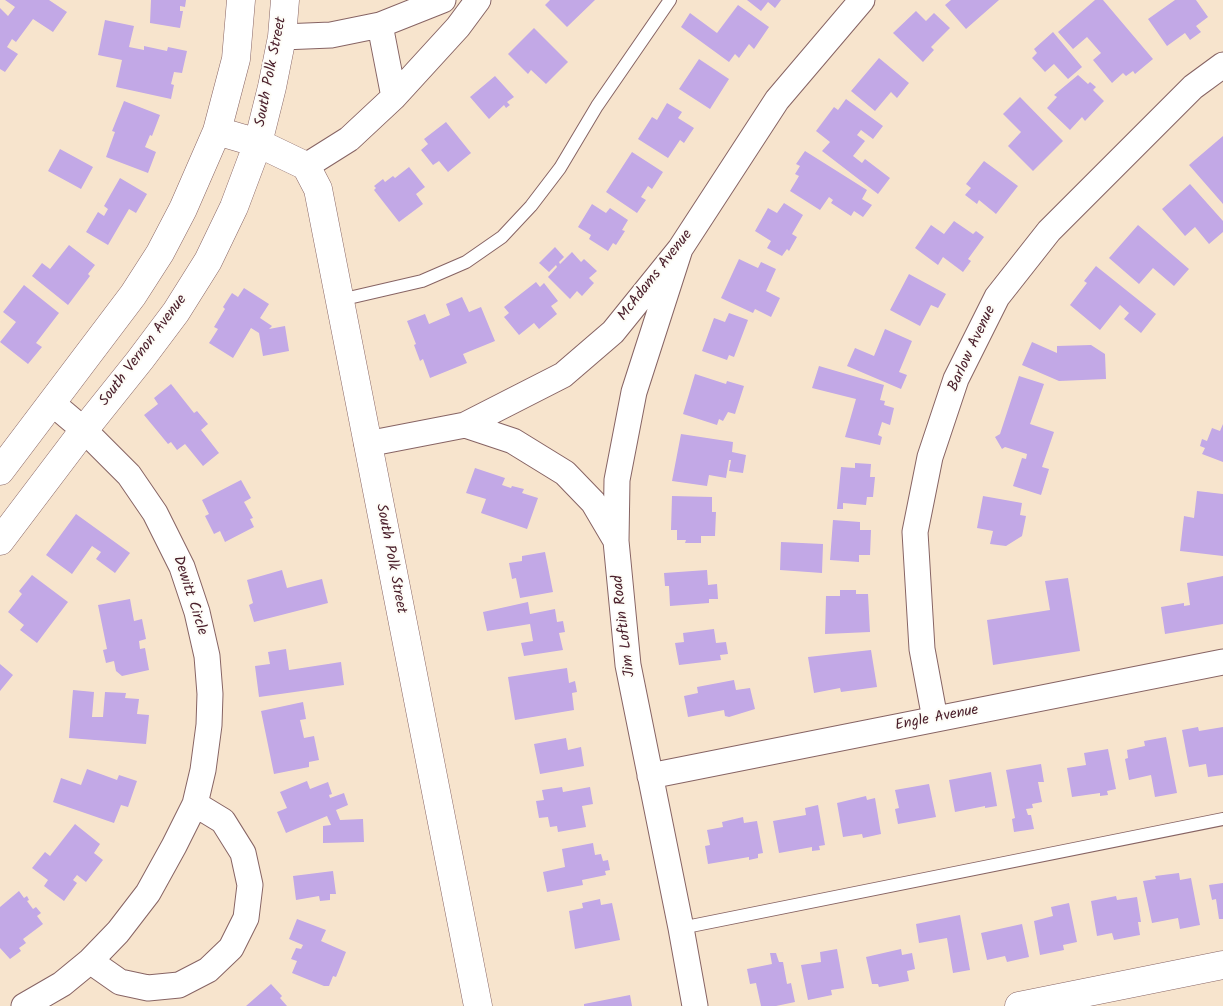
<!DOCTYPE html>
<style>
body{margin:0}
canvas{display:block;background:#f7e4cd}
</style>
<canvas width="1223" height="1006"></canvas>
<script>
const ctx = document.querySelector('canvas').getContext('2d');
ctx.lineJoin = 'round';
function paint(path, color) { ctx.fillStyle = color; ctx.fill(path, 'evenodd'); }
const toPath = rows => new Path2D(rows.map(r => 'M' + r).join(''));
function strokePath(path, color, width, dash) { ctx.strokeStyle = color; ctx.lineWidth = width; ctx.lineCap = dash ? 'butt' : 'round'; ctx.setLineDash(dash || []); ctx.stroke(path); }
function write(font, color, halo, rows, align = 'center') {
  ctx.font = font + ' Kalam,sans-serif'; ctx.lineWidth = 4; ctx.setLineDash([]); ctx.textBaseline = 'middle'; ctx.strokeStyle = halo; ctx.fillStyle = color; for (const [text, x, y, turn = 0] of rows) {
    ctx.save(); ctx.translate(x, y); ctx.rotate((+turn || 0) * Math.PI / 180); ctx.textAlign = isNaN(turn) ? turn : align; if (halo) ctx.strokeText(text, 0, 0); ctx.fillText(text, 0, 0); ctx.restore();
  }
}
const building = toPath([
 [5,0,49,0,67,12,53,32,33,19,16,42,12,39,7,47,18,54,5,72,0,69,0,8,8,16,15,7],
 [151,0,186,0,185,7,180,6,180,11,183,11,180,28,150,23],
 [550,0,595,0,567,27,545,5],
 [747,0,781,0,775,8,768,2,761,11],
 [951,0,999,0,966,29,945,5],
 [1095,0,1103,0,1153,59,1135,74,1133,71,1126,76,1123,73,1112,83,1093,60,1101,53,1087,37,1073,49,1058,32],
 [1175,0,1196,0,1208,17,1196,26,1201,32,1190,40,1185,33,1167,46,1148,19],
 [738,5,769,27,754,49,749,44,739,58,735,54,729,62,681,27,690,13,717,33],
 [916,11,926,21,934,13,950,28,931,47,934,50,923,62,893,33],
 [105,20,134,26,129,47,144,50,144,46,167,51,168,47,187,51,182,73,174,72,171,84,174,85,171,99,116,87,122,60,98,55],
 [534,28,568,62,546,84,531,70,528,74,508,54],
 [1053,32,1082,67,1068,79,1054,64,1045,72,1032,58,1037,53,1034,49],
 [879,58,909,83,897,98,891,92,875,111,851,91],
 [699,59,729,79,710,109,679,89],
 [1078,75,1088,84,1090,82,1096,87,1093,90,1104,101,1085,121,1082,117,1070,130,1047,108,1057,97,1054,95],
 [495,76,514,97,507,102,510,105,506,108,504,105,489,119,470,97],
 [1020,97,1063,141,1033,171,1008,146,1021,132,1003,114],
 [846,99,883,126,873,139,861,130,857,135,865,141,853,156,862,163,865,159,890,178,878,194,822,151,830,142,816,131,834,107,838,110],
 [124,101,160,115,152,136,150,135,145,147,156,152,148,173,106,157,115,132,112,131],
 [667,103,682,112,678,118,694,128,684,143,680,140,668,158,638,139,652,117,657,120],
 [446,122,471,153,448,172,439,161,433,165,421,150,428,144,424,139],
 [1223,136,1223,204,1189,165],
 [60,149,93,167,81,189,48,171],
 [805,151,867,190,862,199,872,205,863,217,854,211,851,216,831,203,833,200,829,197,820,210,790,191,799,176,795,174,800,166,796,164],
 [632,152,663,172,652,189,648,186,641,197,646,200,637,213,606,192],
 [984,161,1018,186,996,214,979,200,977,204,965,195,971,188,966,184],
 [409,167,425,187,416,194,423,204,399,222,374,190,376,188,374,186,383,179,385,182,393,176,395,178],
 [120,178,147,194,136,213,129,209,108,245,86,232,98,212,104,216,108,209,104,206],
 [1190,184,1223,221,1223,232,1209,244,1195,227,1185,236,1162,209],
 [784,203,803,215,792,234,797,237,789,251,787,249,782,256,767,248,771,241,755,231,768,208,777,213],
 [592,204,606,213,610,208,628,220,622,230,625,231,616,245,613,243,608,251,589,239,591,235,578,227],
 [954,221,973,234,976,231,984,237,968,259,971,261,963,272,943,257,938,265,915,248,931,225,944,234],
 [1138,225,1189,269,1174,286,1153,268,1139,284,1109,258],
 [69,245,95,265,88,274,90,276,68,305,32,276,42,263,50,269],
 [555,247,564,257,559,262,560,264,572,252,581,262,584,259,597,271,589,278,594,283,582,296,577,291,570,299,548,277,557,267,556,265,549,272,539,263],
 [739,259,758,268,761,262,776,269,766,291,780,298,771,317,755,309,753,313,721,298],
 [1096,266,1156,314,1141,333,1124,319,1129,313,1120,305,1100,330,1070,305,1087,283,1084,281],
 [909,274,946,294,938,308,931,305,920,326,890,310],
 [536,282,540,287,544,283,558,301,551,306,557,314,539,329,534,323,519,335,504,317,509,313,504,307],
 [24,285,59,313,36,343,42,347,28,364,0,342,16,322,3,312],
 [244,288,269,304,260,318,272,326,269,329,285,326,289,351,263,356,259,333,251,328,233,358,209,343,218,329,214,327,225,309,223,307,232,293,238,297],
 [462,297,469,312,481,307,495,341,463,354,467,363,430,378,423,359,420,361,414,345,416,344,407,321,425,314,429,324,450,315,446,304],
 [729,313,748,320,734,357,729,355,727,360,702,351,714,318,725,322],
 [885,329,912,341,899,372,907,375,901,389,847,366,855,348,874,356],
 [1032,342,1057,353,1057,346,1091,345,1105,354,1106,379,1059,381,1022,365],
 [819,366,884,385,880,400,885,401,884,405,894,408,890,425,882,422,878,435,882,437,880,445,845,437,856,399,812,388],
 [695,374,726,384,727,381,744,386,735,414,728,412,723,421,719,419,717,425,683,414],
 [1019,376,1044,384,1030,424,1054,432,1042,467,1049,469,1041,495,1013,486,1022,458,1026,459,1027,454,1005,447,1002,449,995,437,1000,434],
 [171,384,194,413,197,411,208,424,201,430,219,453,203,466,185,444,177,450,171,442,168,444,144,415,158,404,154,398],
 [1223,424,1223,462,1202,454,1205,448,1200,446,1202,439,1207,441,1212,428,1220,431],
 [681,434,733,442,732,452,746,455,743,473,729,471,731,460,729,460,726,478,709,475,707,486,672,481],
 [855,463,871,464,870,477,875,477,873,497,867,497,866,505,843,503,843,509,837,509,841,467,855,468],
 [475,468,505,478,502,485,511,488,512,486,524,489,522,493,538,498,527,529,481,513,486,499,466,493],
 [241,480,251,498,244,502,253,518,250,519,254,527,225,542,220,531,214,534,205,516,209,514,202,500],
 [1197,491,1223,494,1223,556,1180,551,1184,516,1194,518],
 [672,496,712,497,712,512,716,512,715,536,701,536,701,543,685,543,686,540,677,540,677,530,671,530],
 [983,496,1022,503,1020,515,1026,516,1022,536,1006,546,990,544,993,531,977,528],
 [76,514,130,553,115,573,96,559,101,552,92,546,72,574,46,555],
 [833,520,860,522,860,530,871,530,870,555,859,555,859,562,830,560],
 [781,542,823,544,822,573,780,570],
 [545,552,553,592,520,598,516,578,512,579,509,563,522,561,522,556],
 [282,570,287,588,322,579,328,603,254,622,249,605,253,603,247,580],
 [707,570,708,585,717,584,718,599,709,599,709,603,670,606,669,586,665,586,664,573],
 [32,575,68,602,37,643,20,630,24,625,8,612,22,594,19,591],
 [1223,576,1223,624,1165,634,1161,607,1184,603,1184,606,1190,605,1187,583],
 [1068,578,1080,651,993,665,987,620,1050,610,1045,581],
 [840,590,856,590,856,594,868,594,870,632,825,634,826,596,840,596],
 [130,599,134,621,142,619,146,639,139,641,140,649,145,648,149,670,122,676,116,671,114,661,106,663,103,650,107,649,98,605],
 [528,602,530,614,555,609,557,622,563,621,565,632,559,633,563,650,524,656,521,643,533,641,530,624,487,631,483,612],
 [714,629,716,643,726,642,728,654,720,655,721,660,679,665,675,643,684,642,683,633],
 [286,649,289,670,341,662,344,685,259,697,255,666,270,664,268,652],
 [871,650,877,687,841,692,840,688,814,693,808,657],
 [0,664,13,675,0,691],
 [567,668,569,683,575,681,577,692,572,693,574,710,515,720,508,677],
 [734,680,736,690,750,688,755,709,729,717,725,716,724,710,688,717,684,696,698,693,697,687],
 [73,690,94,692,92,717,103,717,105,692,126,693,125,698,139,699,137,714,149,715,146,744,69,738],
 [303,702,306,719,300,720,304,738,314,736,319,760,309,762,309,767,274,774,261,711],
 [1198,727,1199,731,1223,727,1223,775,1208,777,1206,764,1189,767,1182,730],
 [1166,737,1177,793,1155,797,1151,775,1129,780,1125,759,1128,758,1127,750,1145,746,1144,741],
 [566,738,568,750,581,747,584,766,540,774,534,744],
 [1108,749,1116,789,1107,791,1108,795,1100,796,1100,793,1072,797,1067,768,1086,765,1084,753],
 [1041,764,1044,782,1038,782,1042,802,1032,804,1033,808,1026,809,1028,815,1031,815,1034,829,1014,832,1012,819,1015,818,1006,770],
 [87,769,117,780,119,775,137,781,128,807,121,805,114,823,53,802,61,778,81,785],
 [991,772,997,806,985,808,985,806,955,812,949,780],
 [307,781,310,789,328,782,332,794,329,795,330,798,344,793,348,805,336,810,340,820,363,819,364,842,323,843,323,826,331,825,327,816,286,833,277,812,287,808,280,792],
 [929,784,936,817,898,824,895,809,899,808,895,790],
 [562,787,563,792,590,787,593,804,582,806,586,827,558,832,557,826,550,827,548,817,539,818,536,801,544,800,542,790],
 [866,796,867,800,875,798,881,834,863,838,862,834,843,837,837,803],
 [818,805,825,845,819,846,820,850,812,851,812,847,779,853,773,821,806,815,805,808],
 [743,817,744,823,757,821,763,853,758,854,758,858,749,860,749,857,708,864,705,846,710,845,707,830,723,827,722,822],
 [75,824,100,844,94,853,103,860,86,882,77,875,73,880,77,883,64,901,44,886,48,880,32,868,45,852,50,856],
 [593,843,595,855,601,854,603,861,608,860,610,870,605,871,606,875,582,880,583,885,547,892,543,872,565,867,562,849],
 [333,871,336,894,330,894,330,900,320,901,319,896,296,900,293,876],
 [1179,873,1180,880,1191,878,1200,925,1180,929,1178,918,1152,923,1143,881,1156,879,1155,876],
 [1223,883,1223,919,1219,919,1216,899,1212,900,1209,885],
 [19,891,24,898,27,896,29,900,27,901,33,909,36,907,41,913,37,916,43,924,23,939,26,943,19,948,21,951,10,959,0,948,0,907],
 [1116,896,1117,900,1137,897,1141,922,1138,922,1140,935,1114,940,1112,933,1097,936,1091,901],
 [600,899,601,905,612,903,620,940,575,949,569,911,583,908,582,903],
 [1069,903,1077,942,1063,945,1064,950,1040,955,1034,921,1053,916,1051,907],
 [960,915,970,970,953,973,947,938,919,943,916,924],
 [297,919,326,930,321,941,346,952,336,977,333,976,329,986,324,986,292,973,297,961,291,959,296,948,301,949,303,945,289,939],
 [1022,924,1029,957,1007,962,1005,956,987,960,981,933],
 [837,949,844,988,831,990,832,995,808,1000,801,965,821,962,820,952],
 [901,949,902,955,912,953,915,969,907,971,909,981,879,987,878,984,872,984,866,957],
 [770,953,776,953,779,962,783,962,787,984,791,983,795,1002,776,1006,761,1006,756,983,750,984,747,969,772,964],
 [271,984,282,996,280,998,287,1006,246,1006],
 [630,995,632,1006,584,1006,584,1004]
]);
const lane = toPath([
 [340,300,422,281,466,262,502,237,531,206,560,168,597,106,670,0],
 [681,928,1223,819]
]);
const street = toPath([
 [380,25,394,97],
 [282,37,331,35,380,25,443,0],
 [306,166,349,139,394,97,458,27,478,0],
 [680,249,634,392,617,480,616,541,628,665,681,928,695,1006],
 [465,425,513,441,565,473,593,502,616,541],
 [367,444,465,425,563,375,613,332,680,249,777,100,862,0],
 [935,719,922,649,915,532,930,457,956,379,997,297,1049,231,1193,87,1223,65],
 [650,776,1223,662],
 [90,961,120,982,148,988,179,985,208,970,231,948,246,918,250,885,243,853,223,821,195,804],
 [24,1006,62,984,90,961,118,932,148,893,174,846,195,804,203,770,209,725,210,694,207,656,197,612,182,567,155,513,129,475,84,430,52,403]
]);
const secondary = toPath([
 [217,131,258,143,306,166,318,189,478,1006],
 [0,471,133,295,160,253,183,209,217,131,236,59,241,0],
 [0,541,84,430,140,360,176,312,208,261,234,207,258,143,272,87,282,37,285,0],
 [1019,1006,1223,965]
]);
const streetNames = [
 ["South Polk Street",272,72,-79],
 ["McAdams Avenue",656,276,-52],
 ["Barlow Avenue",973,349,-65],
 ["South Vernon Avenue",144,351,-53],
 ["South Polk Street",390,559,79],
 ["Dewitt Circle",189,596,72],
 ["Jim Loftin Road",625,626,-97],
 ["Engle Avenue",937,719,-11]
];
paint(building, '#c2a8e6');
strokePath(lane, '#876464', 14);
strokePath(street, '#876464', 27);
strokePath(secondary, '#876464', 29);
strokePath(lane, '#fff', 12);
strokePath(street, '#fff', 25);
strokePath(secondary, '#fff', 28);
write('15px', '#4a1f2b', '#fdfcf7', streetNames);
</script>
